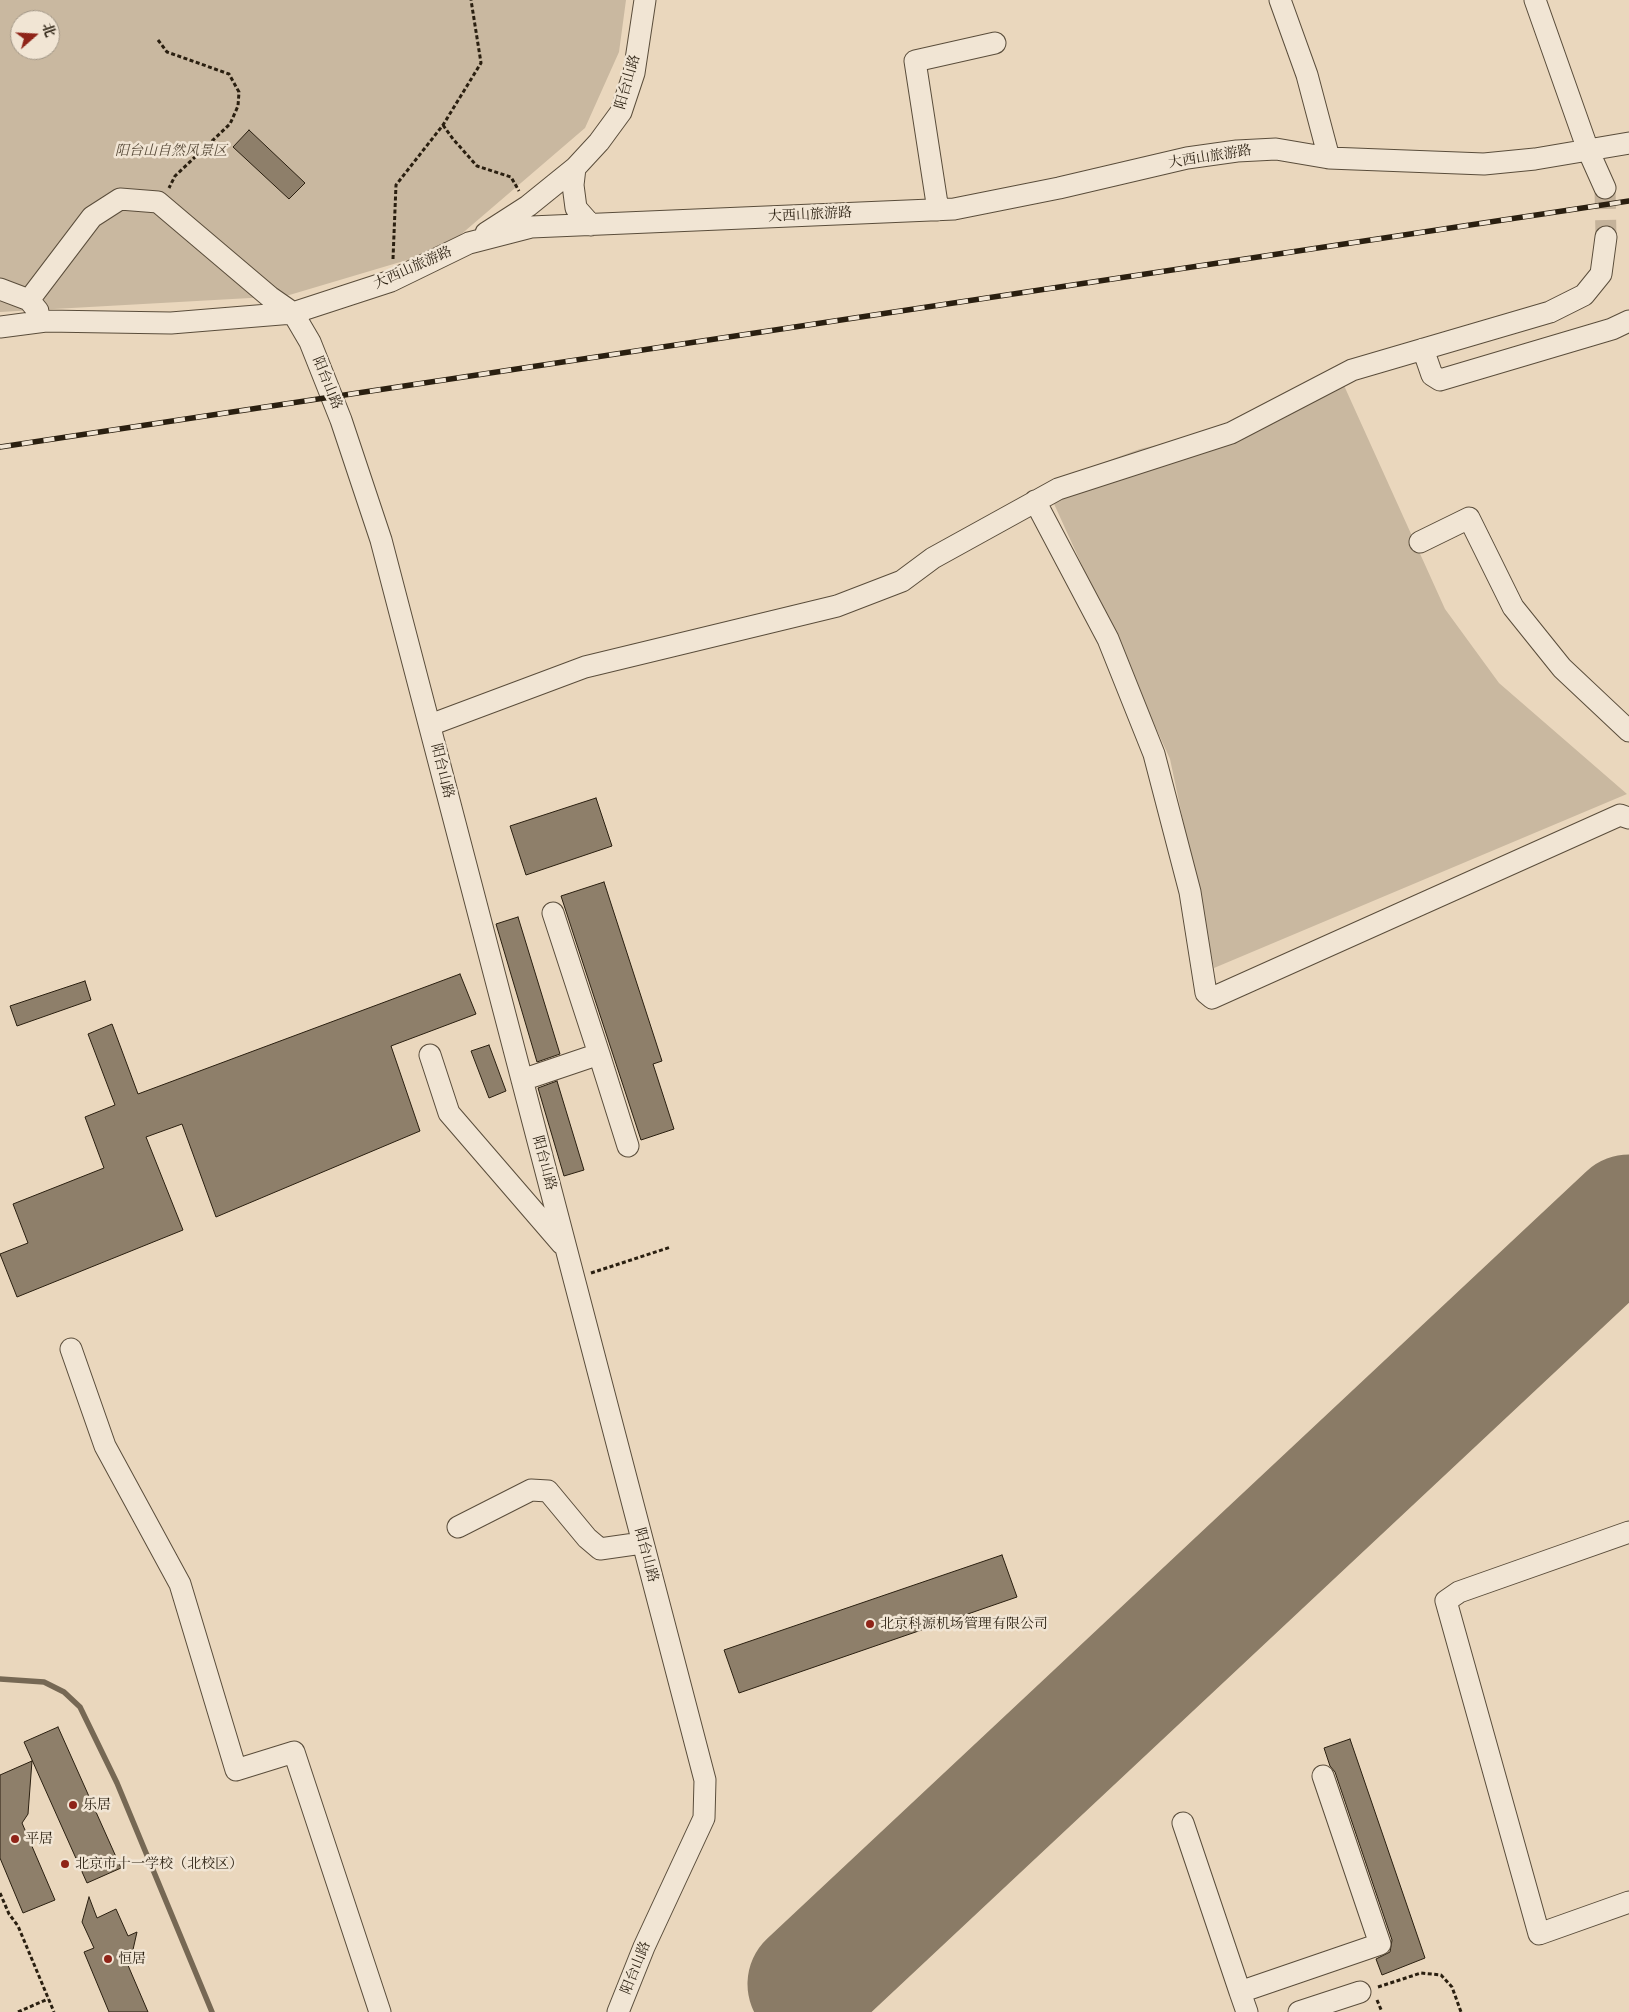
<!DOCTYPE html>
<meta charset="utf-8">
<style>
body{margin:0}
#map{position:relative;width:1629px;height:2012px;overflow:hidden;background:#ead7bd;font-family:"Old Standard TT","Noto Serif SC",serif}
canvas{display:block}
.north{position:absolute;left:10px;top:10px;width:50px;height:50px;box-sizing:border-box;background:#f1e5d4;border:1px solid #a19686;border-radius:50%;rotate:71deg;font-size:14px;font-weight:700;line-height:20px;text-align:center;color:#2a1f10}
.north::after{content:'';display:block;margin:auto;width:18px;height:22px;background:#8f2418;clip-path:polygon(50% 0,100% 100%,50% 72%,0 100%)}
</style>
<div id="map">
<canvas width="1629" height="2012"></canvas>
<div class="north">北</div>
</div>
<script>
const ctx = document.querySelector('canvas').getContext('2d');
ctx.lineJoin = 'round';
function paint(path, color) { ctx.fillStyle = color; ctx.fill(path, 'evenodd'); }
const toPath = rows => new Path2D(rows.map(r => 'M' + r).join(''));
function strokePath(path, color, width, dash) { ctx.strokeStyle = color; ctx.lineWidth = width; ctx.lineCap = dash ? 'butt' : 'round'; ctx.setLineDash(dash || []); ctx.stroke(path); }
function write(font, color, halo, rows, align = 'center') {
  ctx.font = font + ' "Old Standard TT","Noto Serif SC",serif'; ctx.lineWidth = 5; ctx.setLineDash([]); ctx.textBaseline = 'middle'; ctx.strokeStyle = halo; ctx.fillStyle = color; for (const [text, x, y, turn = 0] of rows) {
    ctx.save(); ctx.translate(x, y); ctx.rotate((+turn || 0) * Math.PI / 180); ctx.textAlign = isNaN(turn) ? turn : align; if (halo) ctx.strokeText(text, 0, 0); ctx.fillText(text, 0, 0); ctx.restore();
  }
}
const green = toPath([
 [0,0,626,0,619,52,585,128,444,249,286,296,0,312],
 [20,20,50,20,50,50,20,50],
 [1337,370,1445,609,1499,683,1627,794,1214,968,1170,759,1045,484,1140,449,1232,427]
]);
const stream = toPath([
 [0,1679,44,1682,64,1692,80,1707,117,1783,212,2012]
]);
const runway = toPath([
 [810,1984,1629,1217]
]);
const building = toPath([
 [249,130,305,183,289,199,233,147,249,130],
 [596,798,612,846,526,875,510,826,596,798],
 [604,882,662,1061,653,1064,674,1129,641,1140,561,896,604,882],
 [518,917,560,1054,537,1062,496,924,518,917],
 [460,974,476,1014,391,1046,420,1131,216,1217,182,1124,146,1137,183,1230,17,1297,0,1254,28,1243,13,1204,104,1168,85,1117,115,1105,88,1034,112,1024,138,1094,460,974],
 [85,981,91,1000,17,1026,10,1006,85,981],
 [489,1045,506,1091,489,1098,471,1051,489,1045],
 [557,1081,584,1170,564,1176,538,1088,557,1081],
 [1002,1555,1017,1597,739,1693,724,1650,1002,1555],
 [58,1727,121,1868,87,1883,24,1742,58,1727],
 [1350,1739,1425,1958,1382,1975,1376,1959,1390,1952,1392,1940,1335,1772,1330,1766,1324,1748,1350,1739],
 [32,1761,28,1814,22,1823,55,1900,23,1913,0,1858,0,1775,32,1761],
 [89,1897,97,1918,116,1909,128,1936,137,1932,132,1954,127,1963,148,2012,109,2012,84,1952,94,1948,82,1922,89,1897]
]);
const minorTunnel = toPath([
 [1605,188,1606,237]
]);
const path = toPath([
 [158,40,167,52,229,74,239,92,238,106,230,124,175,176,169,188],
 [443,125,453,139,477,166,511,177,519,191],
 [393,259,396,185,443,125,481,63,471,0],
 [591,1273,671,1247],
 [0,1893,9,1914,18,1926,54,2012],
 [1378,1987,1421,1973,1441,1975,1452,1987,1461,2012],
 [1377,2000,1382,2012],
 [18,2012,48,1999]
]);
const minor = toPath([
 [1280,0,1307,75,1329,158],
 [1535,0,1588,150,1605,188],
 [575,168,573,185,576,208,591,225],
 [938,210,915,61,995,43],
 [486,233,528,206,575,168,599,142,621,112,634,73,645,0],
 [0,289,29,300,38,311],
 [29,300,92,217,120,199,158,202,270,297,293,313,310,342,341,420,381,540,705,1780,704,1818,644,1947,618,2012],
 [0,327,46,321,171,323,293,313,391,281,469,243,531,227,954,209,1059,188,1187,158,1237,151,1276,149,1329,158,1484,164,1535,159,1629,143],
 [1423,349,1432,375,1440,380,1612,329,1629,321],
 [1035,501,1108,639,1154,754,1190,892,1206,993,1212,998,1620,815,1629,818],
 [1420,542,1469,518,1513,607,1562,668,1629,731],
 [430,725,585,667,837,606,902,581,933,558,1058,489,1231,433,1352,370,1550,312,1584,295,1601,274,1606,237],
 [599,1054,628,1146],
 [430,1055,449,1113,562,1244],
 [522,1080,599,1054,553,913],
 [71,1349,105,1446,180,1584,236,1770,294,1752,380,2012],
 [458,1527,531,1490,548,1491,587,1538,600,1549,642,1543],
 [1629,1532,1459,1592,1446,1601,1539,1934,1629,1902],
 [1183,1823,1240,1992,1380,1944,1323,1776],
 [1240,1992,1247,2012],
 [1299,2012,1360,1992]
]);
const rail = toPath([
 [0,447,1629,201]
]);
const markers = [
 [870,1624,5,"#8f2418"],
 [73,1805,5,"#8f2418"],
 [15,1839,5,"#8f2418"],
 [65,1864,5,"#8f2418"],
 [108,1959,5,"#8f2418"]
];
const streetNames = [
 ["阳台山路",628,82,-74],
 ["大西山旅游路",1210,157,-9],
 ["大西山旅游路",810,215,-3],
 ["大西山旅游路",413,268,-24],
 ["阳台山路",327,383,68],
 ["阳台山路",442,771,76],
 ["阳台山路",544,1163,75],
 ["阳台山路",646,1555,75],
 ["阳台山路",636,1968,-68]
];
const parkNames = [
 ["阳台山自然风景区",171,151]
];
const poiNames = [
 ["北京科源机场管理有限公司",880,1624],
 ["乐居",83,1805],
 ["平居",25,1839],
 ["北京市十一学校（北校区）",75,1864],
 ["恒居",118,1959]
];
paint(green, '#c9b8a0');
strokePath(stream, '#766854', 5.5);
strokePath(runway, '#8a7b66', 125);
paint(building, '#8e7f6a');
strokePath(building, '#2a1f10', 1);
strokePath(minorTunnel, '#c4b29a', 21, [21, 11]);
strokePath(minor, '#5a4d3b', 23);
strokePath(path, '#2a1f10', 3, [4, 2.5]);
strokePath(minor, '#f1e5d4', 21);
strokePath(rail, '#2a1f10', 5.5);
strokePath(rail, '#f1e5d4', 4, [11]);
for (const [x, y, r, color] of markers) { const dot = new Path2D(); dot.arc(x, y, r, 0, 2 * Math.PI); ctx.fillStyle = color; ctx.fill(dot); strokePath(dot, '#f1e5d4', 2); }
write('14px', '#2a1f10', '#f1e5d4', streetNames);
write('italic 14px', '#5a4d3b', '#f1e5d4', parkNames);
write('14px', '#2a1f10', '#f1e5d4', poiNames, 'left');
</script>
